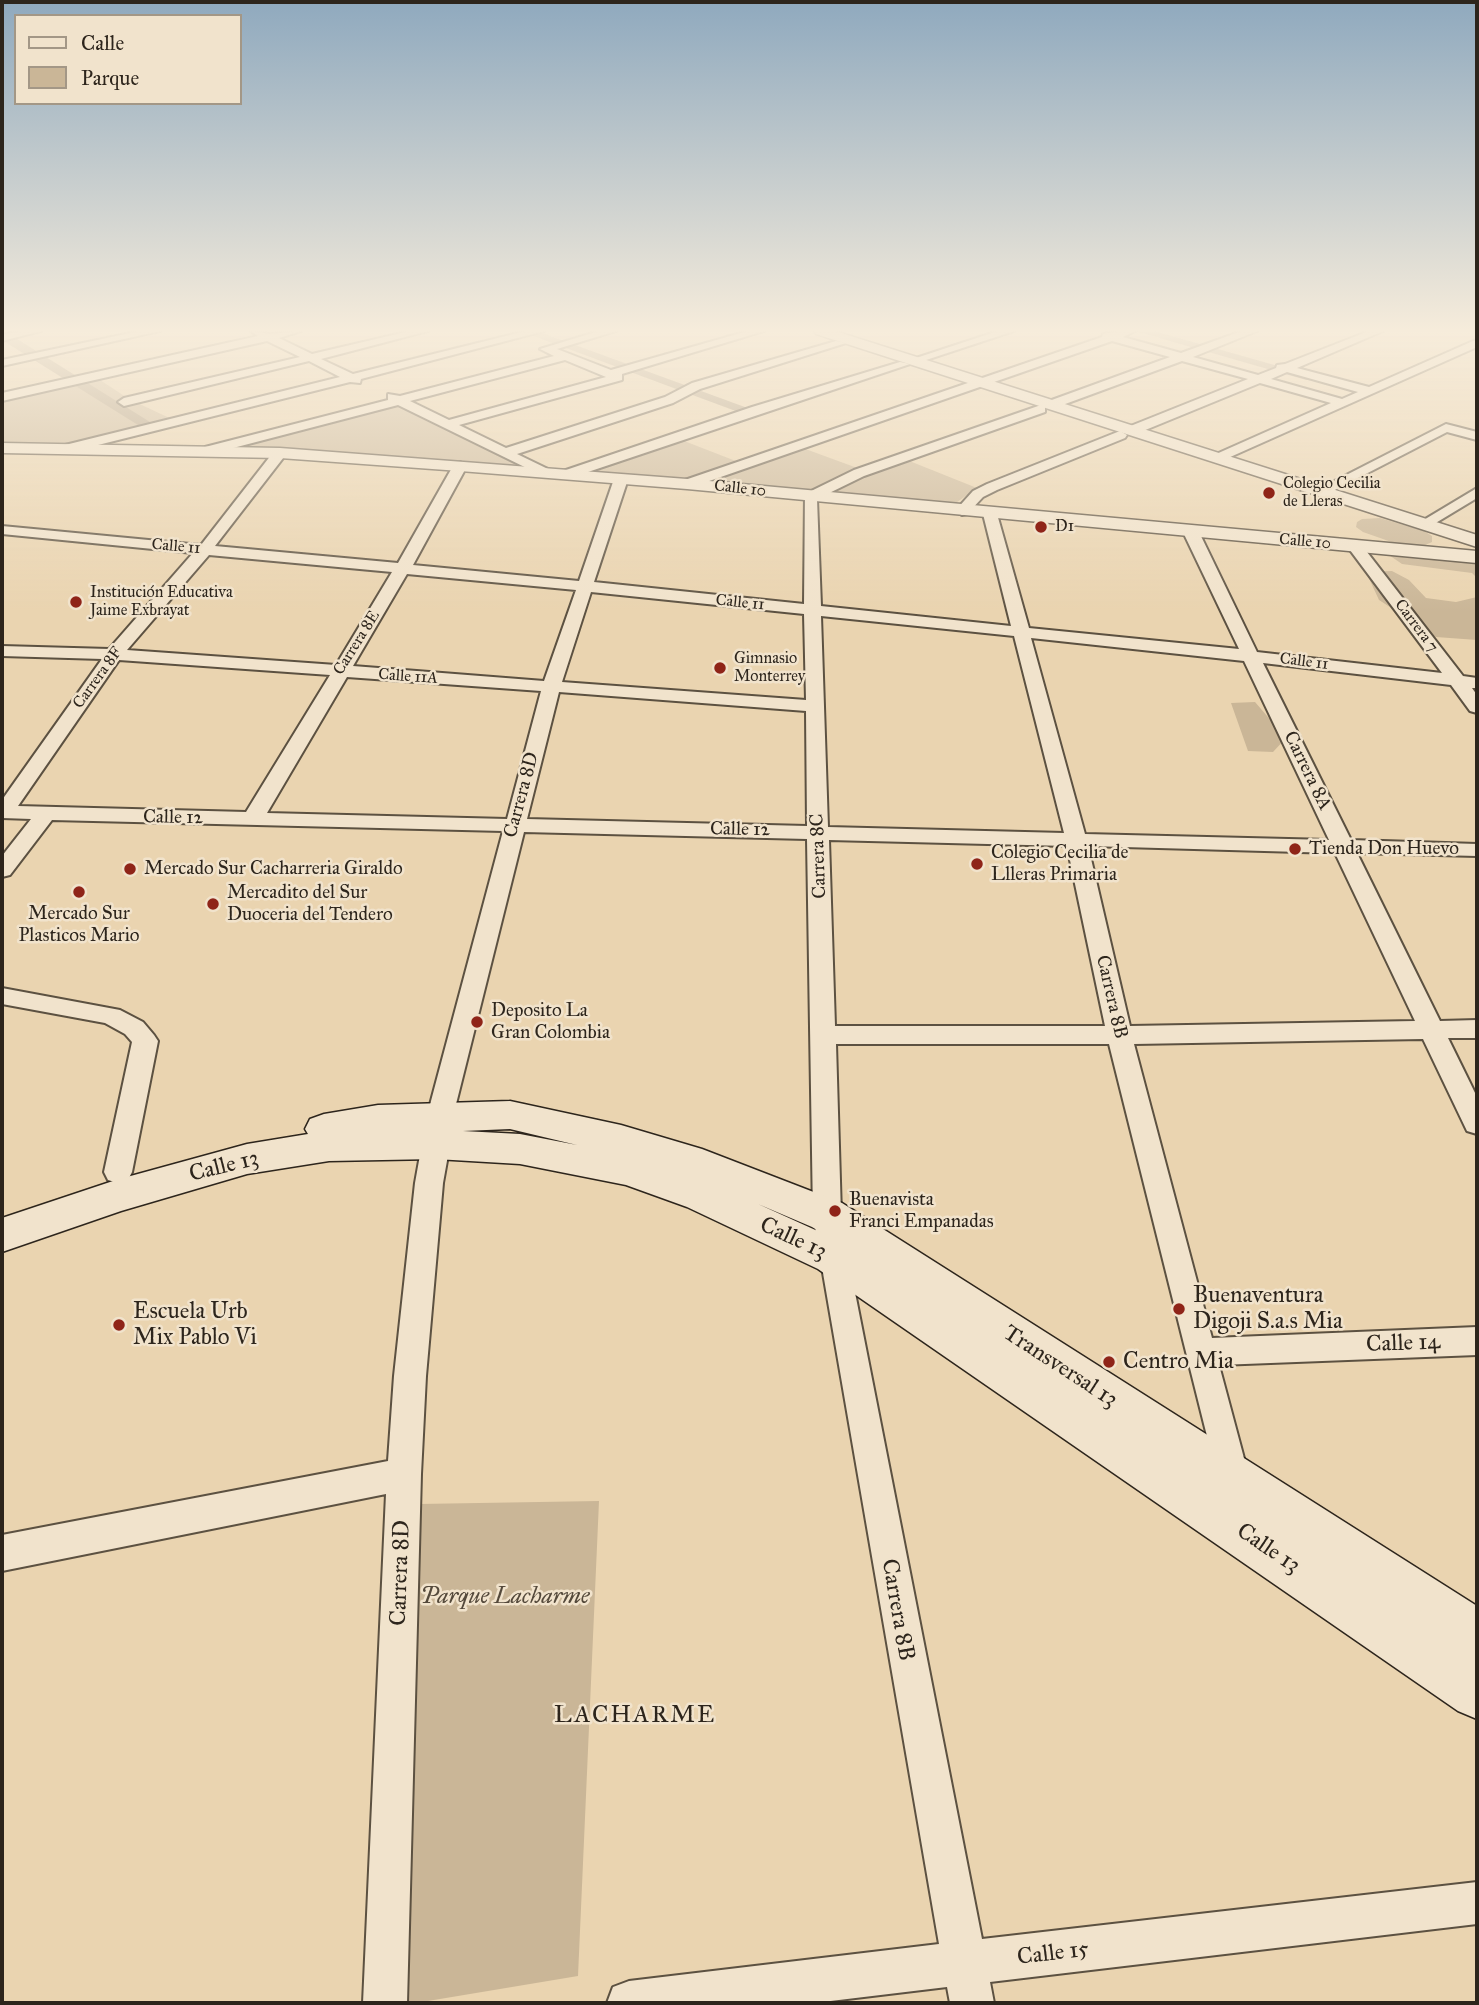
<!DOCTYPE html>
<meta charset="utf-8">
<style>
body{margin:0}
#map{position:relative;width:1479px;height:2005px;overflow:hidden;background:#ead4b0;font-family:"IM FELL Great Primer",serif}
canvas{display:block}
.frame{position:absolute;inset:0;border:4px solid #2d251c;pointer-events:none}
.legend{position:absolute;left:14px;top:14px;width:228px;height:91px;box-sizing:border-box;background:#f1e3cc;border:2px solid #a39786;margin:0;padding:9px 12px;list-style:none;font-size:21px;color:#2d251c}
.legend li{display:flex;align-items:center;gap:14px;height:35px}
.legend b{width:35px;border:2px solid #a39786}
</style>
<div id="map">
<canvas width="1479" height="2005"></canvas>
<div class="frame"></div>
<ul class="legend">
<li><b style="height:9px;background:#f1e3cc"></b>Calle</li>
<li><b style="height:19px;background:#cab697"></b>Parque</li>
</ul>
</div>
<script>
const ctx = document.querySelector('canvas').getContext('2d');
ctx.lineJoin = 'round';
function paint(path, color) { ctx.fillStyle = color; ctx.fill(path, 'evenodd'); }
const toPath = rows => new Path2D(rows.map(r => 'M' + r).join(''));
function strokePath(path, color, width, dash) { ctx.strokeStyle = color; ctx.lineWidth = width; ctx.lineCap = dash ? 'butt' : 'round'; ctx.setLineDash(dash || []); ctx.stroke(path); }
function write(font, color, halo, rows, align = 'center') {
  ctx.font = font + ' "IM FELL Great Primer",serif'; ctx.lineWidth = 5; ctx.setLineDash([]); ctx.textBaseline = 'middle'; ctx.strokeStyle = halo; ctx.fillStyle = color; for (const [text, x, y, turn = 0] of rows) {
    ctx.save(); ctx.translate(x, y); ctx.rotate((+turn || 0) * Math.PI / 180); ctx.textAlign = isNaN(turn) ? turn : align; if (halo) ctx.strokeText(text, 0, 0); ctx.fillText(text, 0, 0); ctx.restore();
  }
}
const green = toPath([
 [94,376,129,399,178,422,66,449,2,448,2,397],
 [398,401,545,473,210,450],
 [679,439,741,463,687,482,575,473],
 [800,447,871,473,907,460,977,488,950,507,700,482],
 [1380,518,1424,531,1432,536,1432,542,1423,546,1397,544,1363,532,1356,527,1357,522,1362,519],
 [1386,553,1477,562,1477,578,1472,573,1402,564],
 [1392,571,1409,580,1426,598,1456,602,1477,597,1477,640,1436,637,1379,600,1366,572],
 [1255,702,1286,738,1273,752,1248,751,1231,703],
 [599,1501,578,1976,416,2003,399,2003,419,1504]
]);
const canal = toPath([
 [520,331,537,331,753,410,751,413,741,413,520,331],
 [1135,331,1154,331,1317,377,1316,380,1306,380,1135,331],
 [2,332,6,332,158,427,156,430,146,430,2,340,2,332]
]);
const minor = toPath([
 [21,331,41,331,2,341,2,335,21,331],
 [140,331,160,331,2,366,2,360,140,331],
 [251,331,270,334,301,331,279,338,312,354,410,331,428,331,321,359,353,374,526,331,544,331,361,379,360,383,350,382,66,453,59,449,61,446,340,377,309,361,124,406,118,402,124,398,300,357,267,341,2,401,2,393,258,336,251,331],
 [599,331,616,331,557,349,611,370,748,331,764,331,622,374,622,380,459,425,506,448,665,397,692,383,836,341,846,343,700,389,673,403,517,454,550,470,550,476,545,477,398,405,210,454,203,450,205,447,388,400,388,394,400,396,554,356,540,349,599,331],
 [565,360,606,377,449,420,410,401,565,360],
 [998,331,1014,331,920,362,910,360,998,331],
 [1120,331,1135,331,1123,337,1181,353,1242,331,1257,331,1193,357,1258,375,1276,368,1277,365,1285,364,1369,331,1383,331,1297,368,1369,387,1473,341,1477,340,1477,347,1219,462,1214,461,1214,455,1331,403,1260,383,1138,433,1128,433,1128,427,1248,379,1182,361,1057,407,1049,407,1049,401,1170,357,1112,341,692,487,682,487,680,484,682,481,1102,337,1103,334,1120,331],
 [1287,372,1358,392,1342,399,1271,379,1287,372],
 [900,362,910,364,573,477,563,477,561,474,563,471,752,407,900,362],
 [1041,405,1045,406,1045,412,864,476,817,499,821,606,1011,626,983,514,990,510,997,514,1029,628,1239,649,1183,532,1191,527,1199,532,1257,652,1442,673,1347,546,1350,543,1360,543,1463,676,1477,678,1477,688,1472,688,1477,695,1477,713,1470,711,1451,685,1263,663,1351,840,1477,844,1477,856,1357,853,1440,1021,1477,1020,1477,1038,1448,1038,1477,1097,1477,1134,1467,1131,1423,1039,1134,1044,1212,1338,1477,1327,1477,1355,1219,1365,1249,1477,1244,1488,1232,1493,1220,1488,1109,1044,836,1044,841,1215,848,1257,982,1939,1477,1882,1477,1924,990,1982,994,2003,950,2003,947,1987,814,2003,607,2003,613,1987,629,1981,939,1944,813,1215,807,839,524,832,453,1116,449,1123,440,1126,431,1123,427,1116,503,831,52,820,10,875,2,877,2,856,31,819,2,818,2,800,102,659,2,656,2,646,109,649,193,553,2,534,2,526,201,545,275,450,280,449,287,453,215,546,398,563,453,466,460,462,467,466,413,565,579,581,614,479,621,475,628,479,594,582,804,604,805,494,854,470,1041,405],
 [209,555,392,572,336,665,127,650,209,555],
 [407,574,576,590,544,681,353,666,407,574],
 [591,592,804,614,806,700,562,682,591,592],
 [821,616,1014,636,1064,833,828,827,821,616],
 [1031,638,1244,661,1329,840,1085,834,1031,638],
 [119,660,330,675,246,812,18,806,119,660],
 [347,677,541,691,507,819,267,813,347,677],
 [559,692,806,711,807,826,527,819,559,692],
 [829,840,1067,846,1105,1026,835,1026,829,840],
 [1088,846,1335,853,1415,1021,1130,1026,1088,846],
 [1446,424,1477,432,1477,440,1447,432,1327,494,1317,494,1315,491,1446,424],
 [1120,431,1127,435,1125,438,997,490,983,497,967,514,962,515,955,511,973,491,987,484,1120,431],
 [1477,488,1477,498,1429,527,1424,528,1417,524,1477,488],
 [2,988,120,1010,143,1022,154,1035,158,1041,132,1172,128,1180,118,1183,108,1180,104,1172,132,1042,125,1034,105,1023,2,1004,2,988],
 [436,1134,446,1137,450,1144,443,1183,426,1376,421,1474,407,2003,363,2003,386,1494,2,1571,2,1535,388,1461,394,1376,415,1183,422,1144,426,1137,436,1134]
]);
const tertiary = toPath([
 [814,331,835,331,1477,535,1477,547,816,334,814,331],
 [2,443,280,448,687,479,1477,551,1477,563,687,489,460,471,280,458,2,453,2,443]
]);
const secondary = toPath([
 [510,1101,621,1125,702,1149,842,1203,1477,1606,1477,1719,1458,1711,818,1269,687,1207,626,1185,520,1164,436,1159,329,1161,247,1174,121,1211,2,1252,2,1218,116,1180,247,1144,308,1134,305,1129,310,1119,324,1114,378,1105,510,1101],
 [510,1129,577,1145,520,1134,463,1131,510,1129],
 [758,1204,812,1227,822,1233,758,1204]
]);
const markers = [
 [1269,493,7,"#8f2418"],
 [1041,527,7,"#8f2418"],
 [76,602,7,"#8f2418"],
 [720,668,7,"#8f2418"],
 [1295,849,7,"#8f2418"],
 [977,864,7,"#8f2418"],
 [130,869,7,"#8f2418"],
 [79,892,7,"#8f2418"],
 [213,904,7,"#8f2418"],
 [477,1022,7,"#8f2418"],
 [835,1211,7,"#8f2418"],
 [1179,1309,7,"#8f2418"],
 [119,1325,7,"#8f2418"],
 [1109,1362,7,"#8f2418"]
];
const farPoinames = [
 ["Colegio Cecilia",1283,484],
 ["de Lleras",1283,502],
 ["D1",1055,527],
 ["Institución Educativa",90,593],
 ["Jaime Exbrayat",90,611],
 ["Gimnasio",734,659],
 ["Monterrey",734,677]
];
const farStreetnames = [
 ["Calle 10",740,489,6],
 ["Calle 10",1305,542,5],
 ["Calle 11",176,547,5],
 ["Calle 11",740,603,6],
 ["Carrera 7",1416,626,53],
 ["Carrera 8E",357,643,-58],
 ["Calle 11",1304,662,7],
 ["Calle 11A",408,677,4],
 ["Carrera 8F",98,678,-54]
];
const streetNames = [
 ["Carrera 8A",1307,771,64],
 ["Carrera 8D",522,795,-75],
 ["Calle 12",173,818,1],
 ["Calle 12",740,830,1],
 ["Carrera 8C",819,856,-92],
 ["Carrera 8B",1111,997,77]
];
const poiNames = [
 ["Tienda Don Huevo",1309,849],
 ["Colegio Cecilia de",991,853],
 ["Llleras Primaria",991,875],
 ["Mercado Sur Cacharreria Giraldo",144,869],
 ["Mercadito del Sur",227,893],
 ["Duoceria del Tendero",227,915],
 ["Mercado Sur",79,914,"center"],
 ["Plasticos Mario",79,936,"center"],
 ["Deposito La",491,1011],
 ["Gran Colombia",491,1033],
 ["Buenavista",849,1200],
 ["Franci Empanadas",849,1222]
];
const nearStreetnames = [
 ["Calle 13",224,1167,-14],
 ["Calle 13",793,1239,25],
 ["Calle 14",1403,1344,-2],
 ["Transversal 13",1060,1367,33],
 ["Calle 13",1268,1549,34],
 ["Carrera 8D",401,1573,-88],
 ["Carrera 8B",897,1610,80],
 ["Calle 15",1053,1954,-7]
];
const nearPoinames = [
 ["Buenaventura",1193,1296],
 ["Digoji S.a.s Mia",1193,1322],
 ["Escuela Urb",133,1312],
 ["Mix Pablo Vi",133,1338],
 ["Centro Mia",1123,1362]
];
const nearParknames = [
 ["Parque Lacharme",505,1597]
];
const nearNeighbourhoodnames = [
 ["LACHARME",635,1716]
];
paint(green, '#cab697');
paint(canal, '#aa987e');
strokePath(minor, '#5c5141', 4);
strokePath(tertiary, '#5c5141', 3);
strokePath(secondary, '#2d251c', 3);
paint(minor, '#f1e3cc');
paint(tertiary, '#f1e3cc');
paint(secondary, '#f1e3cc');
const sky = ctx.createLinearGradient(0, 0, 0, 612);
sky.addColorStop(0, '#8fa9be');
sky.addColorStop(0.54, '#f6ecdb');
sky.addColorStop(1, '#f6ecdb00');
ctx.fillStyle = sky;
ctx.fillRect(0, 0, 1479, 612);
for (const [x, y, r, color] of markers) { const dot = new Path2D(); dot.arc(x, y, r, 0, 2 * Math.PI); ctx.fillStyle = color; ctx.fill(dot); strokePath(dot, '#f1e3cc', 2.5); }
write('16px', '#2d251c', '#f1e3cc', farPoinames, 'left');
write('16px', '#2d251c', '#f1e3cc', farStreetnames);
write('19px', '#2d251c', '#f1e3cc', streetNames);
write('19px', '#2d251c', '#f1e3cc', poiNames, 'left');
write('23px', '#2d251c', '#f1e3cc', nearStreetnames);
write('23px', '#2d251c', '#f1e3cc', nearPoinames, 'left');
write('italic 23px', '#54493b', '#f1e3cc', nearParknames);
ctx.letterSpacing = '2px';
write('24px', '#2d251c', '#f1e3cc', nearNeighbourhoodnames);
ctx.letterSpacing = '0px';
</script>
